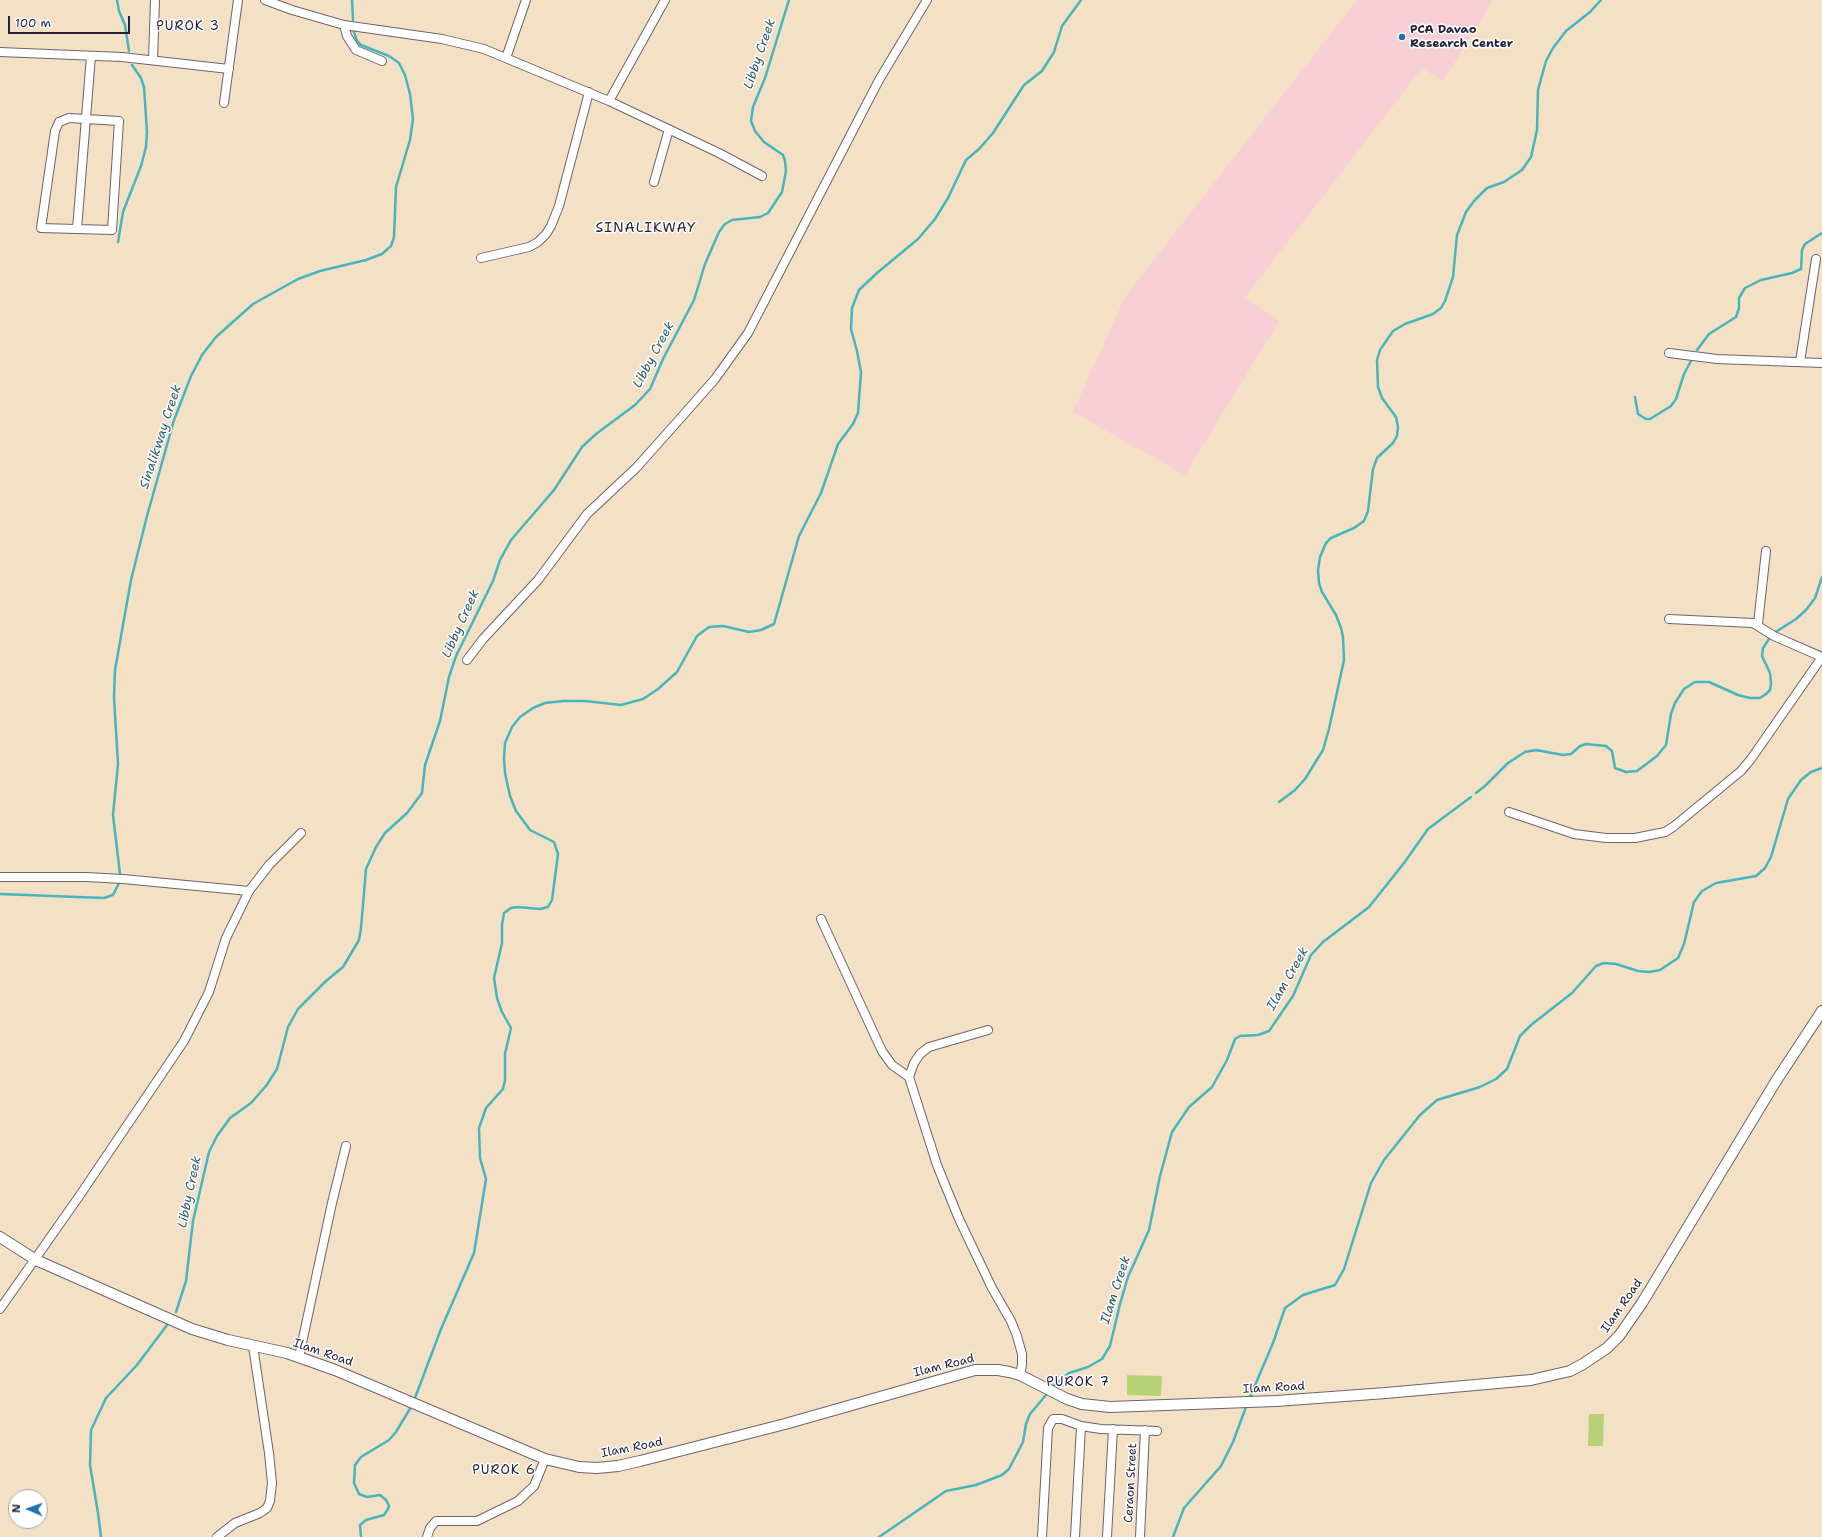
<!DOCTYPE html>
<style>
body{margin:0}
#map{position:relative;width:1822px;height:1537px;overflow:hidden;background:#f4e0c5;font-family:"Shantell Sans",sans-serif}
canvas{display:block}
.north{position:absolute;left:8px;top:1489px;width:40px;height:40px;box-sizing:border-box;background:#fff;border:1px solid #a7a7b1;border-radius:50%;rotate:272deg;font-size:11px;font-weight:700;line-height:16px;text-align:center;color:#22223b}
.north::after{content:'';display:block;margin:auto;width:14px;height:18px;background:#1f6fb2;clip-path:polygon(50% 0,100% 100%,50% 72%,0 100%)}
.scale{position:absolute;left:8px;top:16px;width:122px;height:18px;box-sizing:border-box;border:2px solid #22223b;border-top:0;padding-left:5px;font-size:12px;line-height:14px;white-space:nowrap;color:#22223b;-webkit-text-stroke:3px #fff;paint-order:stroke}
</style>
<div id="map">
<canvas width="1822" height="1537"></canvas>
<div class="north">N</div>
<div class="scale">100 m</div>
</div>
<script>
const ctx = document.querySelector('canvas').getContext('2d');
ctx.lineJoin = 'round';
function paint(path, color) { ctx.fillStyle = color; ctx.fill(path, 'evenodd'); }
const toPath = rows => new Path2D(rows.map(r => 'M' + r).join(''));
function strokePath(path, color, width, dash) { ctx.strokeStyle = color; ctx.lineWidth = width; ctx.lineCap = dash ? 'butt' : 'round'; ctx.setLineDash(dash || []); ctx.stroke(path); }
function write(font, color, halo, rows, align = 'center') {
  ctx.font = font + ' "Shantell Sans",sans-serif'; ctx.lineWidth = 3; ctx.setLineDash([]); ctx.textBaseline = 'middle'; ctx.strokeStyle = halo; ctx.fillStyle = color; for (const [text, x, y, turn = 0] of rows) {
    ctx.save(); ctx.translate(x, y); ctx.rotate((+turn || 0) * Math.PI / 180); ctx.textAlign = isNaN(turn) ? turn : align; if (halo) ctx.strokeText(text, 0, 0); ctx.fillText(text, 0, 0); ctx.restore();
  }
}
const built = toPath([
 [1357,0,1493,0,1443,81,1422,68,1245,297,1279,321,1185,475,1073,412,1125,297]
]);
const green = toPath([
 [1127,1375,1162,1376,1161,1396,1127,1395],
 [1589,1414,1604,1414,1603,1446,1588,1446]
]);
const stream = toPath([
 [117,0,119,11,125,25,129,51],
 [352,0,353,20],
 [118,242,123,212,141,166,146,147,147,132,144,87,141,78,132,65],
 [1697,350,1709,334,1736,317,1739,308,1739,298,1745,288,1761,280,1792,273,1801,269,1802,250,1805,244,1822,233],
 [1635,397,1638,414,1646,419,1650,419,1671,406,1676,399,1684,374,1692,359],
 [1774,633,1796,619,1806,610,1815,598,1822,577],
 [1476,793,1485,786,1508,763,1525,752,1536,750,1563,755,1571,754,1580,746,1586,744,1606,746,1612,751,1615,768,1626,772,1637,771,1657,756,1666,745,1671,714,1675,703,1684,689,1695,682,1709,682,1738,695,1750,698,1760,698,1766,694,1770,690,1771,683,1770,673,1762,656,1763,648,1771,636],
 [1279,802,1295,790,1305,779,1323,750,1329,729,1344,660,1343,637,1341,628,1336,615,1322,592,1319,583,1318,570,1320,557,1326,543,1331,538,1354,528,1364,521,1368,511,1373,469,1377,458,1393,443,1397,436,1398,427,1396,417,1382,398,1378,387,1377,360,1380,350,1393,331,1405,324,1433,314,1441,308,1445,301,1453,277,1457,235,1466,212,1474,201,1487,188,1504,182,1522,170,1531,157,1537,130,1538,90,1546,61,1553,48,1566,31,1590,12,1601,0],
 [120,874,113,815,118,764,114,697,115,670,131,580,147,516,174,420,191,376,202,355,216,337,253,304,298,279,320,271,366,260,382,254,391,246,394,237,396,187,410,140,413,119,410,94,405,75,399,63,389,56,361,45,357,41,353,29],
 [0,894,104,898,113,895,119,883],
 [176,1312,186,1281,193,1221,209,1152,217,1136,230,1118,251,1103,266,1086,277,1069,288,1027,298,1009,326,981,343,967,359,940,361,928,366,869,376,847,385,833,407,813,422,793,425,765,440,721,449,677,456,656,493,581,500,560,511,540,554,490,582,447,596,434,635,405,650,389,663,359,694,300,705,264,719,232,725,224,732,220,760,217,768,213,782,192,786,171,785,161,783,155,764,142,755,131,751,121,753,107,765,78,789,0],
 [1053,1386,1069,1373,1088,1367,1102,1359,1110,1346,1120,1304,1128,1277,1149,1230,1160,1176,1172,1132,1189,1107,1212,1087,1227,1060,1235,1039,1240,1036,1258,1035,1269,1031,1293,996,1311,955,1323,942,1369,907,1404,863,1428,829,1471,797],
 [1250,1397,1273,1343,1285,1308,1303,1295,1335,1285,1344,1269,1371,1183,1384,1160,1420,1115,1437,1100,1480,1087,1496,1079,1507,1069,1520,1036,1531,1025,1572,993,1596,966,1604,963,1616,964,1638,971,1649,972,1660,970,1678,958,1684,944,1694,902,1702,891,1716,883,1756,876,1765,868,1771,857,1788,799,1801,780,1811,772,1822,768],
 [415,1398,441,1329,474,1253,486,1179,480,1158,479,1128,486,1108,503,1089,505,1080,505,1054,511,1028,502,1012,497,998,494,978,502,943,502,925,504,913,511,908,518,907,540,909,548,907,552,900,558,854,554,842,530,830,516,811,510,796,505,773,504,758,505,743,512,727,520,717,533,708,545,703,563,701,585,701,621,705,643,699,658,689,677,672,697,636,709,627,723,626,749,632,761,630,774,624,799,536,821,493,838,444,853,424,858,413,861,372,857,351,851,329,852,308,859,290,877,273,918,239,935,219,948,198,966,160,979,149,993,133,1024,85,1042,71,1054,52,1062,26,1081,0],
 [101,1537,98,1513,90,1465,91,1430,106,1398,137,1365,167,1325],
 [361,1537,360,1525,366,1520,384,1515,388,1509,389,1506,386,1500,380,1495,367,1497,359,1494,354,1483,355,1465,361,1457,389,1440,396,1432,411,1407],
 [879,1537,946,1491,976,1485,1002,1475,1009,1469,1023,1442,1026,1424,1030,1414,1046,1395],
 [1173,1537,1184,1508,1221,1466,1233,1442,1246,1407]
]);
const minor = toPath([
 [265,0,292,10,344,25,442,39,484,49,609,101,719,153,762,176],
 [344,25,347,36,356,50,382,61],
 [0,52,122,57,229,69],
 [506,58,526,0],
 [153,60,155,0],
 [609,101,665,0],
 [224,103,238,0],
 [69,118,119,121,112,230,41,228,55,131,59,122,69,118],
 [654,182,669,129],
 [77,229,91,56],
 [481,258,529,247,538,242,546,234,551,226,559,206,589,92],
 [1669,353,1717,359,1822,363],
 [1800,362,1816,259],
 [1669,619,1753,623,1774,636,1822,657],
 [1758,624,1766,551],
 [467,660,483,639,538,580,587,514,636,468,678,421,715,379,748,333,879,80,927,0],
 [1509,812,1574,834,1606,838,1635,838,1665,832,1673,827,1741,771,1751,759,1822,657],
 [0,877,86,877,123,879,249,891],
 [821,919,882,1051,892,1065,909,1077],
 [988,1030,929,1047,920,1054,914,1063,909,1077,937,1165,959,1219,992,1288,1011,1321,1017,1336,1022,1354,1022,1365,1020,1375],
 [0,1309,80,1195,184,1041,209,992,226,938,249,891,269,865,301,833],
 [299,1357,332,1203,346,1146],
 [217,1537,235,1523,260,1513,267,1508,270,1501,272,1483,269,1453,253,1346],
 [427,1537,430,1528,436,1521,477,1521,518,1501,534,1486,545,1459],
 [1042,1537,1048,1428,1053,1419,1062,1419,1081,1426,1101,1429,1157,1431],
 [1075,1537,1081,1426],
 [1107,1537,1113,1429],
 [1140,1537,1145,1430]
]);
const tertiary = toPath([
 [0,1237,36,1260,192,1329,228,1340,287,1353,335,1370,545,1459,579,1467,597,1468,618,1466,640,1461,785,1424,975,1370,998,1370,1009,1372,1020,1375,1067,1399,1082,1404,1110,1407,1276,1401,1386,1393,1531,1380,1570,1371,1583,1364,1607,1348,1619,1336,1642,1303,1776,1081,1822,1011]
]);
const markers = [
 [1402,37,4,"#1f6fb2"]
];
const poiNames = [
 ["PCA Davao",1410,30],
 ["Research Center",1410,44]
];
const streetNames = [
 ["Ilam Road",1622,1306,-55],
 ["Ilam Road",323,1353,19],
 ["Ilam Road",944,1366,-14],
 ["Ilam Road",1274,1388,-3],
 ["Ilam Road",632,1448,-11],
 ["Ceraon Street",1131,1483,-87]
];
const neighbourhoodNames = [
 ["PUROK 3",188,27],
 ["PUROK 7",1078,1383],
 ["PUROK 6",504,1471]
];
const waterNames = [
 ["Libby Creek",760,54,-71],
 ["Libby Creek",654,355,-62],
 ["Sinalikway Creek",161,437,-72],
 ["Libby Creek",461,624,-66],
 ["Ilam Creek",1288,979,-60],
 ["Libby Creek",190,1192,-78],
 ["Ilam Creek",1116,1290,-72]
];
const quarterNames = [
 ["SINALIKWAY",646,228]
];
paint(built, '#f7cfd4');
paint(green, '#b9d176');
strokePath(stream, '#46b6be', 2.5);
strokePath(minor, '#6c646b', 10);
strokePath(tertiary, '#6c646b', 12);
strokePath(minor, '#fff', 8);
strokePath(tertiary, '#fff', 10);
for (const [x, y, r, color] of markers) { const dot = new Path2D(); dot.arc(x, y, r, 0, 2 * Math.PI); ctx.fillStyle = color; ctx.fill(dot); strokePath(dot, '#fff', 1.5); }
write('bold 12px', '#22223b', '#fff', poiNames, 'left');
write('12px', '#22223b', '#fff', streetNames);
ctx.letterSpacing = '1px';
write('13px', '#22223b', '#fff', neighbourhoodNames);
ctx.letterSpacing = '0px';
write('italic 13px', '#305d6f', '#fff', waterNames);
ctx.letterSpacing = '1px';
write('14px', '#22223b', '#fff', quarterNames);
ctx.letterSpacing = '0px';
</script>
